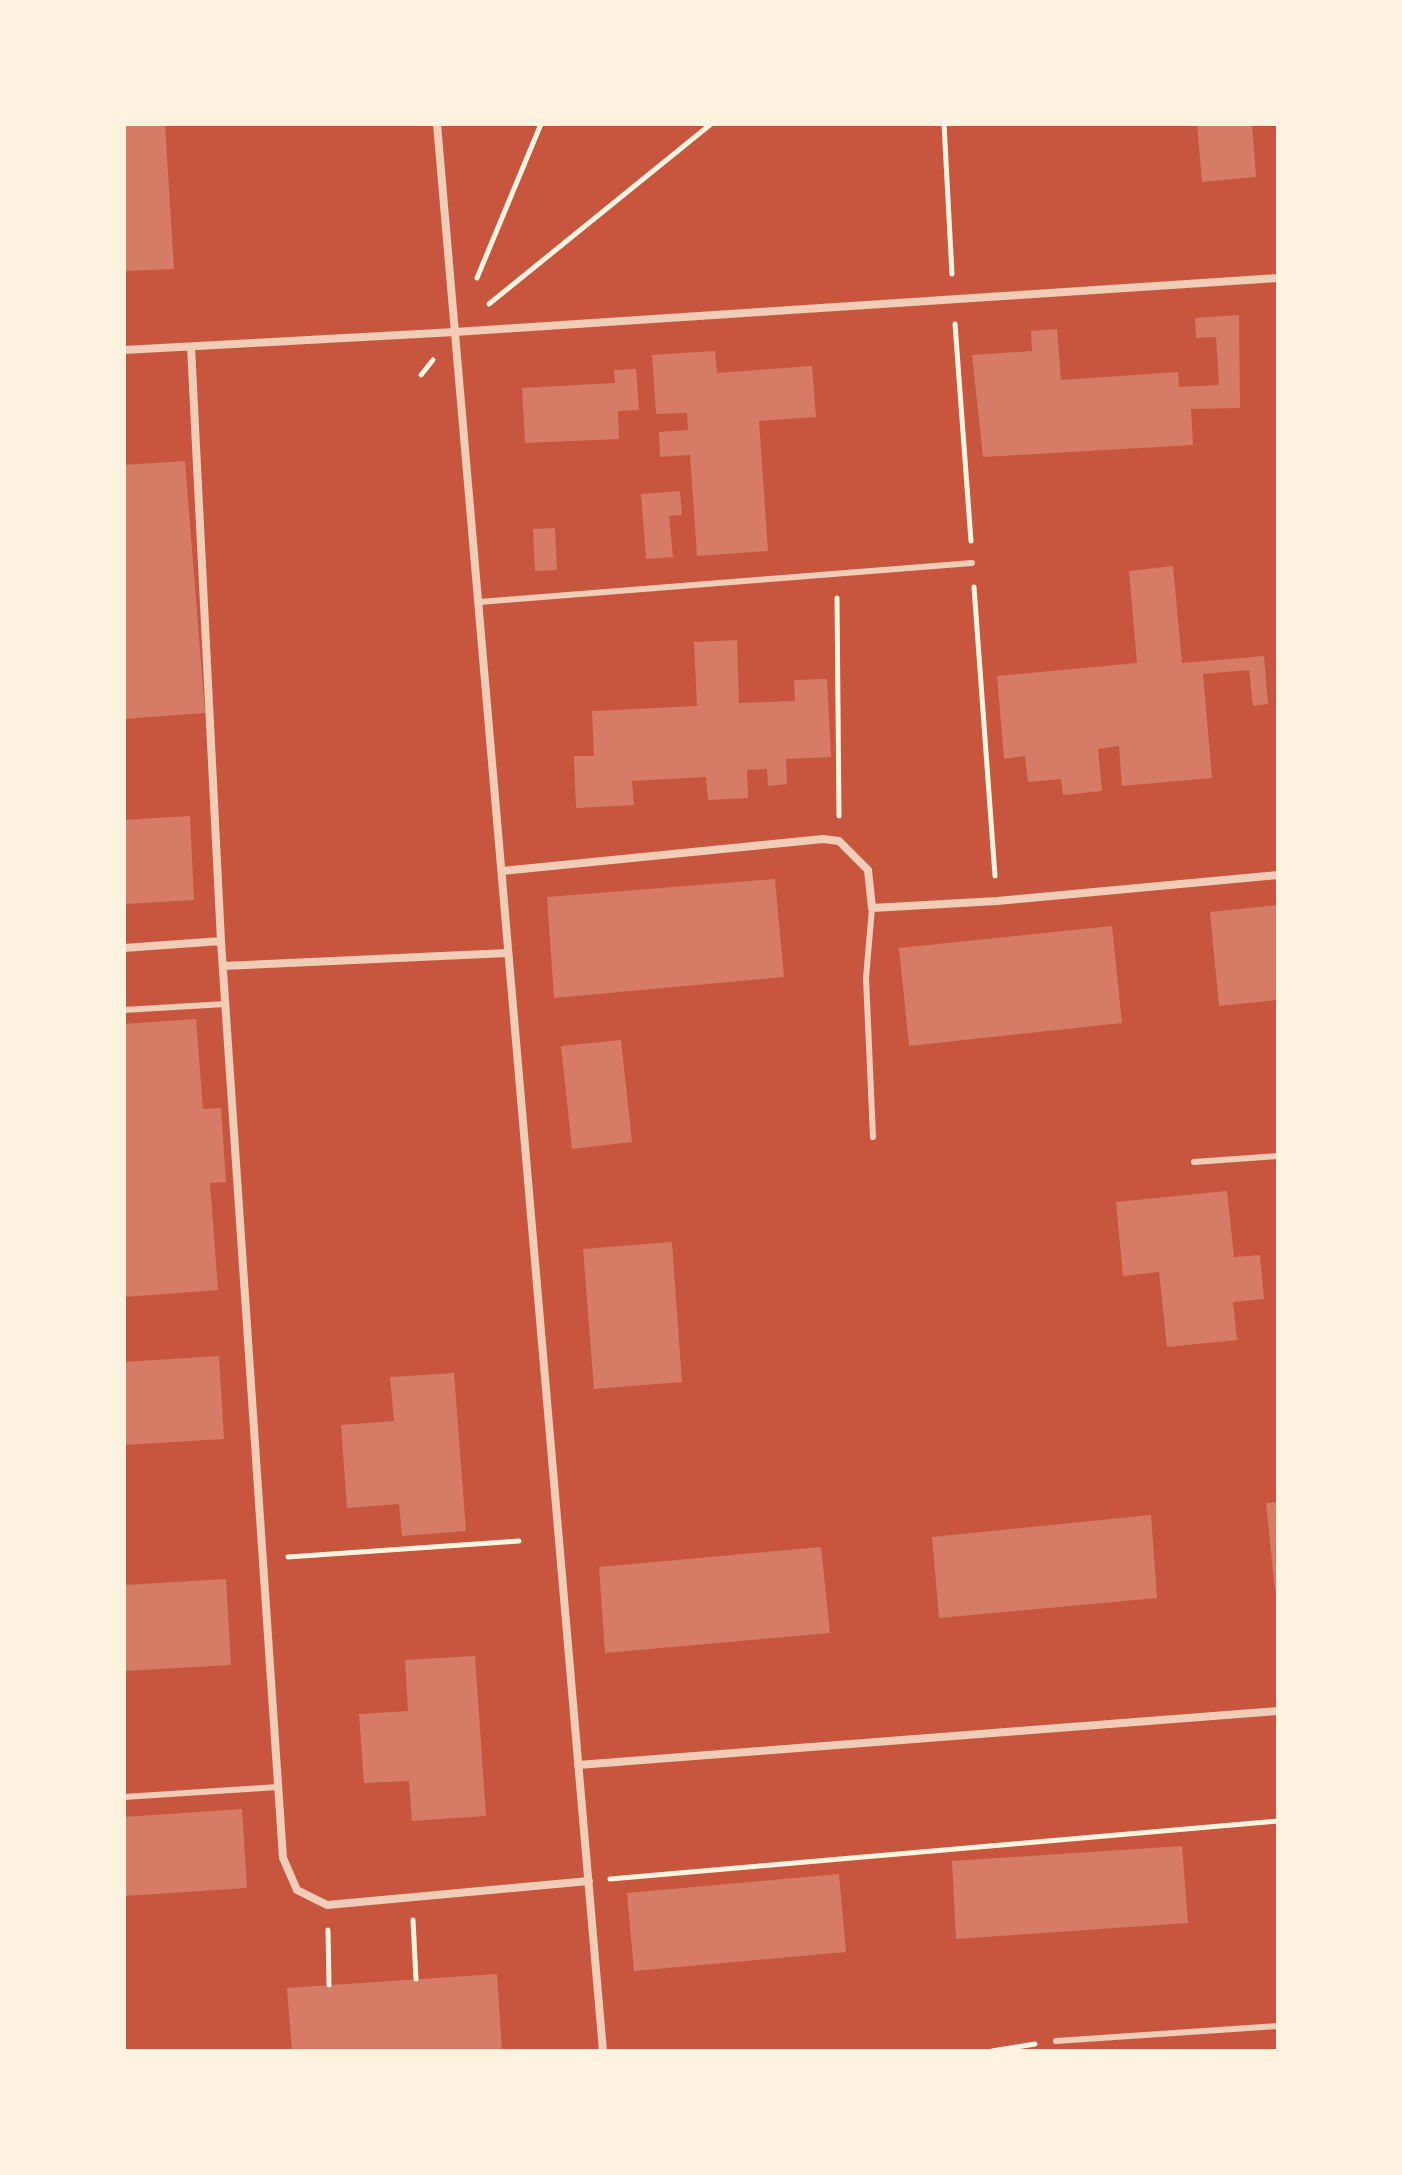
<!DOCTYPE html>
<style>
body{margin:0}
#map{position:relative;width:1402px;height:2175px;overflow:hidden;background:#c8553d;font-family:"Source Sans 3",sans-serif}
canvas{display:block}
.frame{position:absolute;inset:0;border:126px solid #fff3e0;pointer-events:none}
</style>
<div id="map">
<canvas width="1402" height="2175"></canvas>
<div class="frame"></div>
</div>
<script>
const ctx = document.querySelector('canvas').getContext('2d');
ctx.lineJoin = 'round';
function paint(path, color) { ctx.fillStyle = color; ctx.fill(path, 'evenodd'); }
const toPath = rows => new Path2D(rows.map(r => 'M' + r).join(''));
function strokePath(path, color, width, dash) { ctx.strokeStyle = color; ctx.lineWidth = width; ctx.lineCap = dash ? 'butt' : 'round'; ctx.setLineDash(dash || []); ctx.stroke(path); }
const building = toPath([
 [124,124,165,124,174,269,124,271],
 [1197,124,1252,124,1256,177,1202,182],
 [1239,315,1240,408,1191,409,1193,445,983,457,972,355,1032,351,1031,331,1057,329,1061,380,1178,372,1179,387,1219,385,1216,337,1196,338,1195,318],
 [715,351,717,373,812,366,816,417,759,421,768,551,697,556,690,455,660,457,659,432,688,430,687,413,656,414,652,355],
 [636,369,639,410,618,411,619,439,525,443,522,388,615,383,614,370],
 [185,461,205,713,124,719,124,465],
 [680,491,682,515,669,516,673,557,646,559,641,494],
 [555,528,557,570,535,571,533,529],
 [1173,566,1182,663,1264,656,1268,704,1253,706,1249,670,1203,674,1212,778,1122,786,1119,746,1098,749,1102,791,1063,795,1061,779,1028,782,1025,756,1004,759,997,676,1137,663,1129,571],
 [737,640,739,703,795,701,794,680,827,679,831,757,786,759,787,784,768,786,767,769,747,770,748,798,708,800,706,777,632,781,634,805,576,808,574,756,594,756,592,711,697,706,694,642],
 [190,816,194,900,124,904,124,820],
 [775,879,784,977,554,998,547,897],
 [1278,905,1278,1000,1219,1006,1210,912],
 [1112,926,1122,1023,909,1046,899,948],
 [196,1019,203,1109,221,1108,226,1182,210,1183,218,1290,125,1297,124,1024],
 [621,1040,632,1142,572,1149,561,1046],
 [1227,1191,1234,1257,1260,1255,1264,1299,1233,1302,1237,1340,1167,1347,1159,1272,1123,1276,1116,1202],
 [672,1242,682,1382,594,1389,583,1249],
 [219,1356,224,1439,124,1445,124,1362],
 [454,1373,466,1531,402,1536,399,1504,347,1508,341,1425,394,1421,390,1377],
 [1278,1502,1278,1590,1275,1590,1266,1503],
 [1151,1515,1157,1598,939,1618,932,1537],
 [821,1547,830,1633,605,1653,599,1567],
 [226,1579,231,1665,124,1671,124,1585],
 [475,1656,486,1816,412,1821,409,1781,364,1783,359,1714,408,1711,405,1660],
 [242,1809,247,1888,124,1896,124,1817],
 [1182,1846,1188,1923,956,1939,952,1861],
 [839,1874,846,1952,634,1971,627,1893],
 [497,1974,502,2051,292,2051,287,1988]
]);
const path = toPath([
 [944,124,952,274],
 [477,278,541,124],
 [489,304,711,124],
 [955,324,971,541],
 [421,375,433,360],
 [974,587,995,876],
 [837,598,839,816],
 [288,1557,519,1541],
 [610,1879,1278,1821],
 [413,1920,416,1979],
 [328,1930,329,1985],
 [992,2051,1035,2044]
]);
const service = toPath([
 [479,602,972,563],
 [872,908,866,978,873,1137],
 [124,1010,225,1004],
 [1194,1162,1278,1156],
 [124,1797,278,1787],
 [1056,2041,1278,2026]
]);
const minor = toPath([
 [437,124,603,2051],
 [191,347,221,941],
 [124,350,455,332,1278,278],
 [502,871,823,839,839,841,868,870,872,908,997,901,1278,875],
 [124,948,221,941,283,1858,297,1890,327,1905,589,1881],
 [223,966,507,953],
 [578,1765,1278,1711]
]);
paint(building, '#d67c66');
strokePath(path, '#fff3e0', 5);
strokePath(service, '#f1ccb7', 6);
strokePath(minor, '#f1ccb7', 8);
</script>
